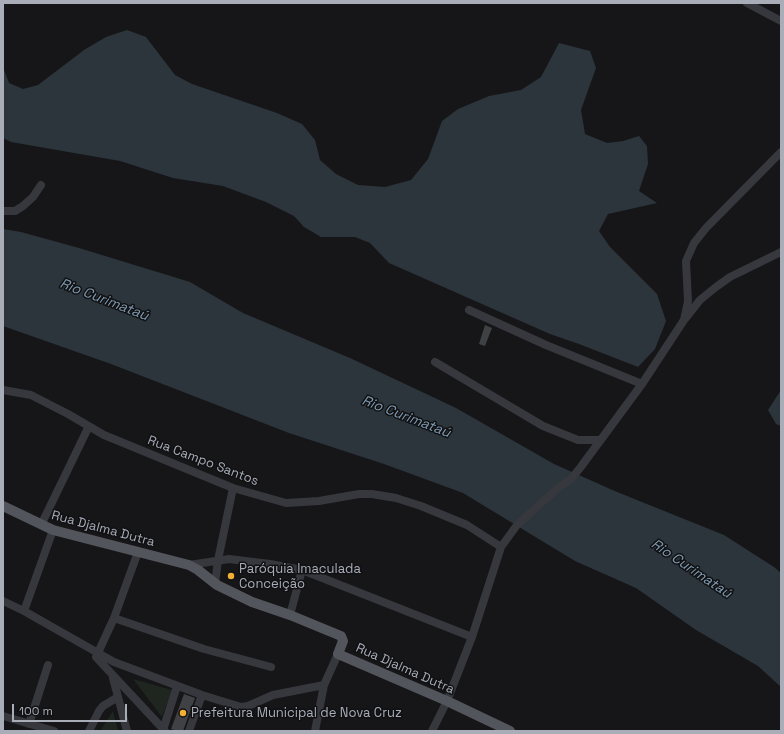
<!DOCTYPE html>
<meta charset="utf-8">
<style>
body{margin:0}
#map{position:relative;width:784px;height:734px;overflow:hidden;background:#161618;font-family:"Space Grotesk",sans-serif}
canvas{display:block}
.frame{position:absolute;inset:0;border:4px solid #a8adb8;pointer-events:none}
.scale{position:absolute;left:12px;top:704px;width:115px;height:18px;box-sizing:border-box;border:2px solid #a8adb8;border-top:0;padding-left:5px;font-size:12px;line-height:14px;white-space:nowrap;color:#a8adb8;-webkit-text-stroke:3px #111113;paint-order:stroke}
</style>
<div id="map">
<canvas width="784" height="734"></canvas>
<div class="frame"></div>
<div class="scale">100 m</div>
</div>
<script>
const ctx = document.querySelector('canvas').getContext('2d');
ctx.lineJoin = 'round';
function paint(path, color) { ctx.fillStyle = color; ctx.fill(path, 'evenodd'); }
const toPath = rows => new Path2D(rows.map(r => 'M' + r).join(''));
function strokePath(path, color, width, dash) { ctx.strokeStyle = color; ctx.lineWidth = width; ctx.lineCap = dash ? 'butt' : 'round'; ctx.setLineDash(dash || []); ctx.stroke(path); }
function write(font, color, halo, rows, align = 'center') {
  ctx.font = font + ' "Space Grotesk",sans-serif'; ctx.lineWidth = 3; ctx.setLineDash([]); ctx.textBaseline = 'middle'; ctx.strokeStyle = halo; ctx.fillStyle = color; for (const [text, x, y, turn = 0] of rows) {
    ctx.save(); ctx.translate(x, y); ctx.rotate((+turn || 0) * Math.PI / 180); ctx.textAlign = isNaN(turn) ? turn : align; if (halo) ctx.strokeText(text, 0, 0); ctx.fillText(text, 0, 0); ctx.restore();
  }
}
const green = toPath([
 [133,679,172,690,162,717],
 [113,711,118,731,100,731]
]);
const water = toPath([
 [127,30,146,37,175,75,192,84,277,113,302,124,315,140,320,160,336,174,358,185,385,187,411,180,428,159,442,121,458,109,489,96,521,90,541,77,559,43,590,51,596,68,581,110,585,134,607,143,623,141,639,136,647,146,648,164,639,191,657,203,608,214,599,231,610,247,657,294,666,321,655,349,638,367,579,344,550,334,389,263,370,243,355,237,321,237,304,227,294,216,266,202,223,186,173,178,120,161,11,142,3,138,3,67,9,83,23,89,38,85,84,50,106,37],
 [3,229,21,232,79,248,190,282,243,313,350,358,456,408,554,464,617,492,724,535,774,567,781,573,781,687,758,666,696,630,636,588,575,561,463,493,384,464,289,433,111,364,3,326],
 [781,390,781,426,776,424,768,410]
]);
const building = toPath([
 [485,325,492,328,485,346,479,344],
 [184,694,195,698,183,731,177,731,171,729]
]);
const minor = toPath([
 [747,3,781,21],
 [3,211,15,211,23,206,33,197,41,185],
 [469,310,546,345,642,384],
 [685,319,700,300,716,287,730,277,781,252],
 [435,362,543,426,578,440,599,440],
 [3,390,31,395,68,414,104,435,233,488,286,503,319,501,359,494,372,494,396,498,421,506,467,525,501,547],
 [41,525,89,426],
 [138,552,114,618,96,657,165,731],
 [189,565,229,559,270,564,302,570,472,637],
 [215,584,218,560,233,488],
 [3,601,24,611,114,662,202,695,241,707,248,706,273,695,324,685],
 [24,611,53,530],
 [290,615,302,570],
 [114,618,204,649,271,667],
 [113,678,127,731],
 [3,716,54,731],
 [29,724,48,665],
 [89,731,99,711,103,706,118,697],
 [162,731,163,730,177,686],
 [189,731,202,695],
 [315,731,324,685,338,654],
 [432,731,447,701,472,637,501,547,517,525,558,488,571,479,580,468,642,384,684,320,688,301,686,261,694,243,706,228,781,152]
]);
const major = toPath([
 [3,506,53,530,189,565,198,570,217,585,252,602,290,615,341,636,343,641,338,654,447,701,510,731]
]);
const markers = [
 [231,576,4,"#f2b134"],
 [183,713,4,"#f2b134"]
];
const streetNames = [
 ["Rua Campo Santos",203,461,21],
 ["Rua Djalma Dutra",103,529,15],
 ["Rua Djalma Dutra",405,669,24]
];
const poiNames = [
 ["Paróquia Imaculada",239,569],
 ["Conceição",239,584],
 ["Prefeitura Municipal de Nova Cruz",191,713]
];
const waterNames = [
 ["Rio Curimataú",104,300,21],
 ["Rio Curimataú",406,417,21],
 ["Rio Curimataú",691,569,34]
];
paint(green, '#1e261f');
paint(water, '#2c353c');
paint(building, '#404145');
strokePath(minor, '#37383d', 8);
strokePath(major, '#53555c', 10);
for (const [x, y, r, color] of markers) { const dot = new Path2D(); dot.arc(x, y, r, 0, 2 * Math.PI); ctx.fillStyle = color; ctx.fill(dot); strokePath(dot, '#111113', 1.5); }
write('13px', '#a8adb8', '#111113', streetNames);
write('13px', '#a8adb8', '#111113', poiNames, 'left');
write('italic 14px', '#7f9bb3', '#111113', waterNames);
</script>
